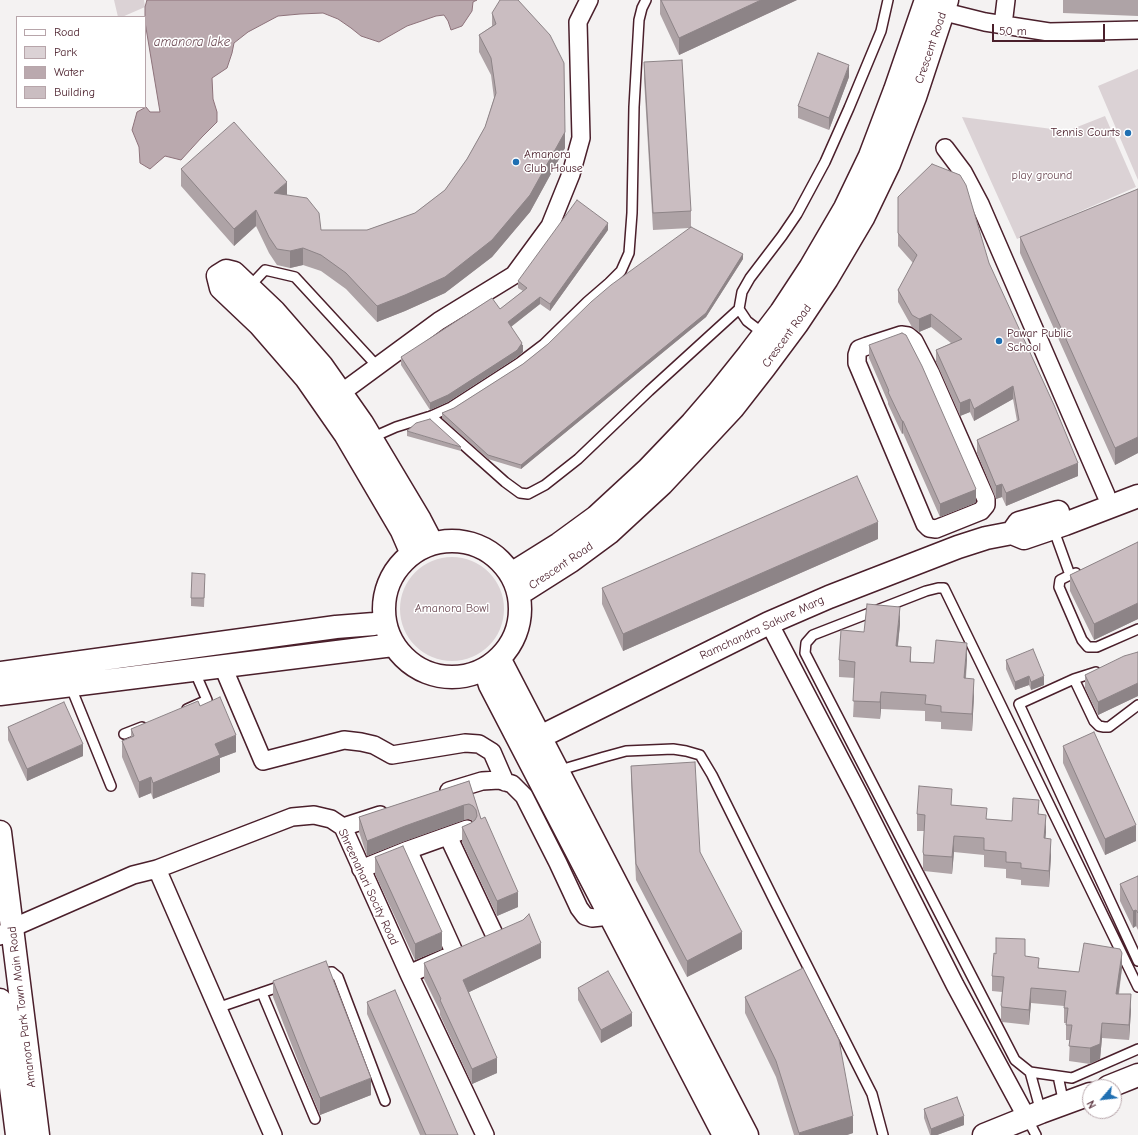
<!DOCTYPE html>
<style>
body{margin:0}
#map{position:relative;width:1138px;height:1135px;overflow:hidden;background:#f4f2f2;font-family:"Comic Neue",sans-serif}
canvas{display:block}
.legend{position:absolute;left:16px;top:16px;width:130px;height:92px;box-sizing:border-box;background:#fff;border:1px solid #b7a5aa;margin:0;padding:5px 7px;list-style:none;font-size:12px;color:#4a1f2b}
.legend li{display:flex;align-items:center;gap:8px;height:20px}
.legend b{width:20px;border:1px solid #b7a5aa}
.north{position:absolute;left:1082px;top:1079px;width:40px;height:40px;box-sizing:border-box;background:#fff;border:1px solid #b7a5aa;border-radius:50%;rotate:242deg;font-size:11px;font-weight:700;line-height:16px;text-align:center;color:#4a1f2b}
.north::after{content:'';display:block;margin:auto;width:14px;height:18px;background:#1f6fb2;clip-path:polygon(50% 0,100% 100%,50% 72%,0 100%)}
.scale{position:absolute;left:992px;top:24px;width:113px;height:18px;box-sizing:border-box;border:2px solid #4a1f2b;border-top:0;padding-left:5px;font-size:12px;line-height:14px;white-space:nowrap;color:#4a1f2b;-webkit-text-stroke:3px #fff;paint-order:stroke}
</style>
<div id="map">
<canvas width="1138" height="1135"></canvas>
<ul class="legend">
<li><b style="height:5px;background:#fff"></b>Road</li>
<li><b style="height:11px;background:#dbd2d5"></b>Park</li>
<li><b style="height:11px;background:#baa9ae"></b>Water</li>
<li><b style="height:11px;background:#cabdc1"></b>Building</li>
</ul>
<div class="north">N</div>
<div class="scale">50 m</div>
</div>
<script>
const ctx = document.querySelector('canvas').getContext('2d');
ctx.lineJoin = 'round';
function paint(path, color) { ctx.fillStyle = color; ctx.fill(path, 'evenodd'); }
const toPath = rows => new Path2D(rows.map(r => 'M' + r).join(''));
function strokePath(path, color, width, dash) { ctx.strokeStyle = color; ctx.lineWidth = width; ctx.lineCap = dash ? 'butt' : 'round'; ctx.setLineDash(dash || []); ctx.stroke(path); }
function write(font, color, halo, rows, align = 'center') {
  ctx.font = font + ' "Comic Neue",sans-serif'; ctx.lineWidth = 3; ctx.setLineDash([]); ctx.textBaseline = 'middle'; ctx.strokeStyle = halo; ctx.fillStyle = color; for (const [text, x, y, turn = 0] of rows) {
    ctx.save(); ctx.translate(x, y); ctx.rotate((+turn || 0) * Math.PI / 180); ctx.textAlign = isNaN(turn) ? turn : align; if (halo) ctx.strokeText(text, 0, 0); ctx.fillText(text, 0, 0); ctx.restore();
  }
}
const green = toPath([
 [114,0,144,0,145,7,122,17,118,17],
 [1138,69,1138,180,1098,86],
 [1105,116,1136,187,1017,239,962,117,1067,131],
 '400 609a52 52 0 1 1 104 0a52 52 0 1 1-104 0Z'
]);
const water = toPath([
 [147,0,477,0,473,2,472,11,462,26,451,30,448,21,444,15,436,16,407,26,379,42,361,36,351,28,338,19,323,13,300,14,278,16,248,32,234,43,232,53,227,68,212,78,213,99,217,112,217,122,202,137,181,160,165,156,150,169,140,163,139,147,132,130,137,112,146,107,150,112,160,112,145,22,145,7,147,0]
]);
const lane = toPath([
 [249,287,265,270,295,277,377,366],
 [764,334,747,321,739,309,742,292,750,278,782,236,797,214,825,162,849,108,881,31,888,0],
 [431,416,505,482,520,493,528,494,545,485,578,459,649,391,739,309],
 [371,438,396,427,431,416,451,407,519,363,544,344,587,302,609,283,621,271,629,253,632,213,634,107,639,20,642,8,646,0],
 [1053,528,1070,575,1076,573],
 [1070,575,1060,580,1059,587,1082,640,1088,647,1097,647,1138,629],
 [1096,672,1074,679,1094,721,1099,726,1104,727,1109,727,1138,705],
 [1074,679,1019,704,1138,961],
 [70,685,111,786],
 [187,709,207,700,194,670],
 [124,734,142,727],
 [557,771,604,757,626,751,673,749,686,751,700,755,712,775,775,902,872,1094,883,1135],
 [319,973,332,972,338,977,385,1101],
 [1138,987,944,588,938,588,926,591,813,635,806,643,805,653,1015,1060,1030,1072,1072,1078,1138,1049],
 [262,993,315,1119],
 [217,1008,284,985],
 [1030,1072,1041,1112],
 [1058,1076,1064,1104],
 [1027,1118,1036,1135]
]);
const street = toPath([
 [933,9,985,22,1049,32,1138,30],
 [1003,25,1006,0],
 [945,148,963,172,980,204,1106,495],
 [901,335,908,336,914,341,931,374,986,499,986,505,981,511,936,529,929,528,925,524,857,363,857,355,859,349,867,346,901,335],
 [341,393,439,321,514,275,550,226,571,174,581,138,578,22,589,0],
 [769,623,859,795,955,985,1027,1118],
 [223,667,263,761,344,740,361,742,374,745,392,755,465,743,479,744,492,752,505,782],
 [449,791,482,781,499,780,512,784,524,796,558,863,579,908,585,916,592,918,601,917,619,908],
 [343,827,380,815],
 [448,836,495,936],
 [408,850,467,829],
 [157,869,273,1135],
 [361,869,408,850,455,954],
 [0,936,12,928,133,875,157,869,292,817,314,815,331,819,343,827,409,974,485,1135],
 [409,974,445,958]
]);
const secondary = toPath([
 [1012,533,1019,523,1058,512],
 '384 609a68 68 0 1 1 136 0a68 68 0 1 1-136 0Z',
 [412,554,402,531,345,434,306,378,260,325,221,288,218,276,226,271,234,273,274,311,322,366,362,423,420,520,432,543],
 [511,574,559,544,596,517,648,469,692,423,717,394,749,354,781,312,810,268,845,208,870,156,895,90,926,0],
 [519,594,571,561,609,533,662,484,706,437,733,408,765,367,797,324,827,279,863,218,889,164,915,97,947,0],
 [499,658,747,1135],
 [485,669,490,685,724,1135],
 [0,673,336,627,374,624,385,621],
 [0,694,393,645],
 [522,746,769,623,829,597,958,547,986,538,1012,533,1024,538,1065,524,1138,496],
 [0,832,38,1135],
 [0,1000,17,1135],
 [1108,1087,1138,1075],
 [984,1135,1041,1112,1090,1094]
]);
const wall = toPath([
 [660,0,797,0,679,55,660,14],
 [1063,0,1138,0,1138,16,1063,13],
 [492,13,565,148,530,212,492,257,445,293,405,311,377,322,346,289,321,271,303,265,290,268,277,265,269,253,256,226,234,246,181,186,181,169,287,195,321,230,367,230,415,213,445,190,467,159,485,127,494,98,491,75,479,52,479,35,492,26],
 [644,62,691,211,691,228,743,259,706,317,521,469,488,459,442,418,442,413,454,408,523,364,548,344,690,228,653,230,644,79],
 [849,77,829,130,798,118,798,106],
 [1138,189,1138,453,1115,465,1020,253,1020,237],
 [898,197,989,263,1078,476,1006,506,1002,497,996,499,977,453,977,440,1017,421,1013,399,974,421,970,412,960,416,936,362,936,350,951,343,931,327,919,332,912,327,898,302,898,290,913,263,898,246],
 [608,230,550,311,540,304,511,327,522,346,523,352,516,358,448,402,430,410,401,365,401,357,500,309,523,291,518,288,518,281],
 [869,345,976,501,975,503,940,517,903,433,902,434,888,404,888,402,869,358],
 [407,431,461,447,461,451,407,436],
 [878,539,623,651,602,604,602,588],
 [1138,542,1138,619,1094,640,1070,591,1070,575],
 [205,582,204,607,191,606,191,598],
 [900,624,898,646,911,662,934,663,967,659,966,678,974,696,972,731,941,729,941,722,925,721,925,711,881,709,880,719,853,717,855,678,839,677,839,660,864,632],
 [1138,652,1138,696,1098,715,1085,688,1085,675],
 [1006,660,1044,685,1031,690,1029,685,1015,690,1006,669],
 [200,706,236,752,220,758,220,772,153,799,151,793,139,798,122,757,122,741,131,737,131,729],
 [8,727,83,756,27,781,8,740],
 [1063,746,1136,841,1105,855,1063,763],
 [631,766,700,852,742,949,687,977,636,880,631,782],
 [469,781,481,819,518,907,497,916,462,842,462,827,471,823,473,821,469,819,464,820,405,841,367,856,359,832,359,817],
 [952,805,987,819,1012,821,1039,814,1046,832,1045,839,1051,856,1049,887,1021,885,1021,880,1006,878,1006,869,984,867,984,855,954,852,952,874,924,871,923,868,923,852,924,831,917,831,917,814],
 [375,857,442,949,415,960,375,874],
 [1138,876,1138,930,1136,926,1133,928,1120,901,1120,884],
 [1025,956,1039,968,1079,972,1122,968,1119,994,1131,1010,1129,1040,1102,1038,1100,1059,1090,1064,1069,1061,1070,1040,1066,1040,1066,1023,1064,1023,1064,1006,1031,1003,1029,1025,1002,1022,1001,1020,1001,1005,1002,992,992,991,992,976],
 [541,958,469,992,497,1073,472,1084,440,1015,440,1011,424,979,424,963],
 [273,981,371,1095,320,1115,303,1074,273,997],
 [578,988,632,1026,601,1043,578,1000],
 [745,997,853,1133,847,1135,794,1135,776,1077,745,1013],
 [367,1002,458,1135,420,1135,367,1014],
 [924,1109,964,1125,937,1135,930,1135,924,1118]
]);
const shadedWall = toPath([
 [761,0,797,0,679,55,679,38],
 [849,65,849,77,829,130,829,118],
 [565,132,565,148,530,212,492,257,445,293,405,311,377,322,377,306],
 [287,182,287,198,274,193],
 [256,210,256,226,234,246,234,229],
 [608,223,608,230,550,311,550,304],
 [303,248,303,265,290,268,290,251],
 [743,254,743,259,706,317,521,469,521,465],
 [540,297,540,304,508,329,508,322],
 [931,314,931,327,919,332,919,319],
 [522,343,522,346,523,345,523,352,516,358,448,402,430,410,430,403],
 [1013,386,1013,399,974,421,974,409],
 [970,399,970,412,960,416,960,403],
 [902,421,903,421,903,433,902,434],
 [1138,437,1138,453,1115,465,1115,448],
 [1078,463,1078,476,1006,506,1006,493],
 [1002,484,1002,497,996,499,996,486],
 [976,489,976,501,975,503,940,517,940,504],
 [878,522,878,539,623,651,623,634],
 [1138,603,1138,619,1094,640,1094,624],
 [900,607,900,624,896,662,896,646],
 [967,643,967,659,964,695,964,678],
 [911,647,911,664,910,662],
 [1029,676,1029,685,1015,690,1015,682],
 [1044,676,1044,685,1031,690,1031,682],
 [974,679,974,696,972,731,972,714],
 [1138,683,1138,696,1098,715,1098,702],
 [881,692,881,709,880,719,880,702],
 [236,735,236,752,220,758,220,772,153,799,153,783,215,744],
 [83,744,83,756,27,781,27,769],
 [151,777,151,793,139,798,139,782],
 [464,805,464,820,405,841,367,856,367,841,405,826],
 [1046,815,1046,832,1044,855,1044,838],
 [1136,825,1136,841,1105,855,1105,839],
 [954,836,954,852,952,874,952,857],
 [1051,839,1051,856,1049,887,1049,871],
 [518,892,518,907,497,916,497,901],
 [1136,910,1136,926,1133,928,1133,911],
 [442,932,442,949,415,960,415,944],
 [742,932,742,949,687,977,687,961],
 [541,943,541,958,463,995,463,980],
 [1122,953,1122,968,1116,1009,1116,994],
 [1031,988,1031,1003,1029,1025,1029,1010],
 [1131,994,1131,1010,1129,1040,1129,1025],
 [632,1013,632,1026,601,1043,601,1030],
 [1102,1023,1102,1038,1100,1059,1090,1064,1090,1048],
 [497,1058,497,1073,472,1084,472,1069],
 [371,1078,371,1095,320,1115,320,1098],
 [853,1116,853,1133,847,1135,799,1135,799,1133],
 [964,1116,964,1125,937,1135,931,1135,931,1129]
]);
const building = toPath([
 [500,0,518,0,550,35,564,63,565,132,530,195,492,240,445,277,405,295,377,306,346,273,321,255,303,248,290,251,277,249,269,237,256,210,234,229,181,169,234,122,287,182,274,193,307,198,319,213,321,230,367,230,415,213,445,190,467,159,485,127,496,93,491,58,479,35,496,24,492,13,500,0],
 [661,0,761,0,679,38,661,0],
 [818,53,849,65,829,118,798,106,818,53],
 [682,60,691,211,653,213,644,62,682,60],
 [932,164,960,175,966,185,989,263,1054,405,1078,463,1006,493,1002,484,996,486,977,440,1019,420,1013,386,974,409,970,399,960,403,936,350,962,339,931,314,919,319,912,315,898,290,917,255,898,233,898,197,932,164],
 [1138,189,1138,437,1115,448,1020,237,1138,189],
 [577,200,608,223,550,304,540,297,508,322,522,343,518,349,523,345,516,351,448,395,430,403,401,357,492,298,500,309,527,288,518,281,577,200],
 [691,227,743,254,706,313,521,465,488,455,442,413,454,408,523,364,548,344,591,302,611,285,691,227],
 [902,333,906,335,922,366,976,489,975,490,940,504,903,421,902,421,888,392,889,391,869,345,902,333],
 [430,419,461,447,407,431,416,423,430,419],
 [857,476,878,522,623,634,602,588,857,476],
 [1138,542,1138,603,1094,624,1070,575,1138,542],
 [192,573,205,574,204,598,191,598,192,573],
 [867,604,900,607,896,646,911,647,910,662,934,663,936,640,967,643,964,678,974,679,972,714,941,712,941,706,925,704,926,695,881,692,880,702,853,701,855,662,839,660,841,630,864,632,867,604],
 [1033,649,1044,676,1031,682,1029,676,1015,682,1006,660,1033,649],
 [1138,652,1138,683,1098,702,1085,675,1124,656,1138,652],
 [220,697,236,735,215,744,220,755,153,783,151,777,139,782,122,741,134,736,131,729,198,701,200,706,220,697],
 [64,702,83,744,27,769,8,727,64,702],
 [1094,732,1136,825,1105,839,1063,746,1094,732],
 [695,762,700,852,742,932,687,961,636,864,631,766,695,762],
 [469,781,481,819,485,817,518,892,497,901,462,827,471,823,475,820,477,816,476,810,473,806,469,804,464,805,405,826,367,841,359,817,469,781],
 [919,786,952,789,951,805,987,808,986,819,1012,821,1013,798,1039,800,1038,814,1046,815,1044,838,1051,839,1049,871,1021,868,1021,863,1006,862,1006,852,984,850,984,838,954,836,952,857,924,855,923,852,925,815,917,814,919,786],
 [403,846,442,932,415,944,375,857,403,846],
 [1138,876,1138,913,1136,910,1133,911,1120,884,1138,876],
 [529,914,541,943,463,980,497,1058,472,1069,440,1000,441,999,424,963,523,920,529,914],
 [996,938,1025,939,1025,956,1039,958,1038,968,1079,972,1084,943,1120,949,1122,953,1116,994,1131,994,1129,1025,1102,1023,1100,1044,1090,1048,1069,1046,1072,1025,1066,1025,1068,1008,1064,1008,1066,991,1031,988,1029,1010,1002,1007,1001,1005,1004,977,992,976,994,953,996,954,996,938],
 [326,961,371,1078,320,1098,303,1057,273,981,326,961],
 [803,968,839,1040,853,1116,799,1133,776,1061,745,997,803,968],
 [608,971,632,1013,601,1030,578,988,608,971],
 [395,990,458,1135,426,1135,367,1002,395,990],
 [957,1097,964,1116,931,1129,924,1109,957,1097]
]);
const markers = [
 [1128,133,4,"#1f6fb2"],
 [516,162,4,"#1f6fb2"],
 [999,341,4,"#1f6fb2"]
];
const streetNames = [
 ["Crescent Road",931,48,-71],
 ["Crescent Road",787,336,-54],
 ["Crescent Road",561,566,-34],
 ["Ramchandra Sakure Marg",762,628,-25],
 ["Shreenahari Socity Road",368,887,65],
 ["Amanora Park Town Main Road",22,1007,-97]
];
const poiNames = [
 ["Tennis Courts",1120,133,"right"],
 ["Amanora",524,155],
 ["Club House",524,169],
 ["Pawar Public",1007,334],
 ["School",1007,348]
];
const parkNames = [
 ["play ground",1042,176],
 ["Amanora Bowl",452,609]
];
const waterNames = [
 ["amanora lake",192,42]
];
paint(green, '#dbd2d5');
paint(water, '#baa9ae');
strokePath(water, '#8d727a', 1);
strokePath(lane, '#4a1f2b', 12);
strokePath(street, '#4a1f2b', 20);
strokePath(secondary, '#4a1f2b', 25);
strokePath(lane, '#fff', 9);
strokePath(street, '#fff', 17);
strokePath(secondary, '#fff', 22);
paint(wall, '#aea3a6');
paint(shadedWall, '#8d8487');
paint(building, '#cabdc1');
strokePath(building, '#8d8487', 1);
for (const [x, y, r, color] of markers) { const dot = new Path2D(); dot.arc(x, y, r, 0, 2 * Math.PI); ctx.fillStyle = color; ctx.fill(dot); strokePath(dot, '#fff', 1.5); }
write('12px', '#4a1f2b', '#fff', streetNames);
write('12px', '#4a1f2b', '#fff', poiNames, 'left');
write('12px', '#6e4c56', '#fff', parkNames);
write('italic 13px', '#714f59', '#fff', waterNames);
</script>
